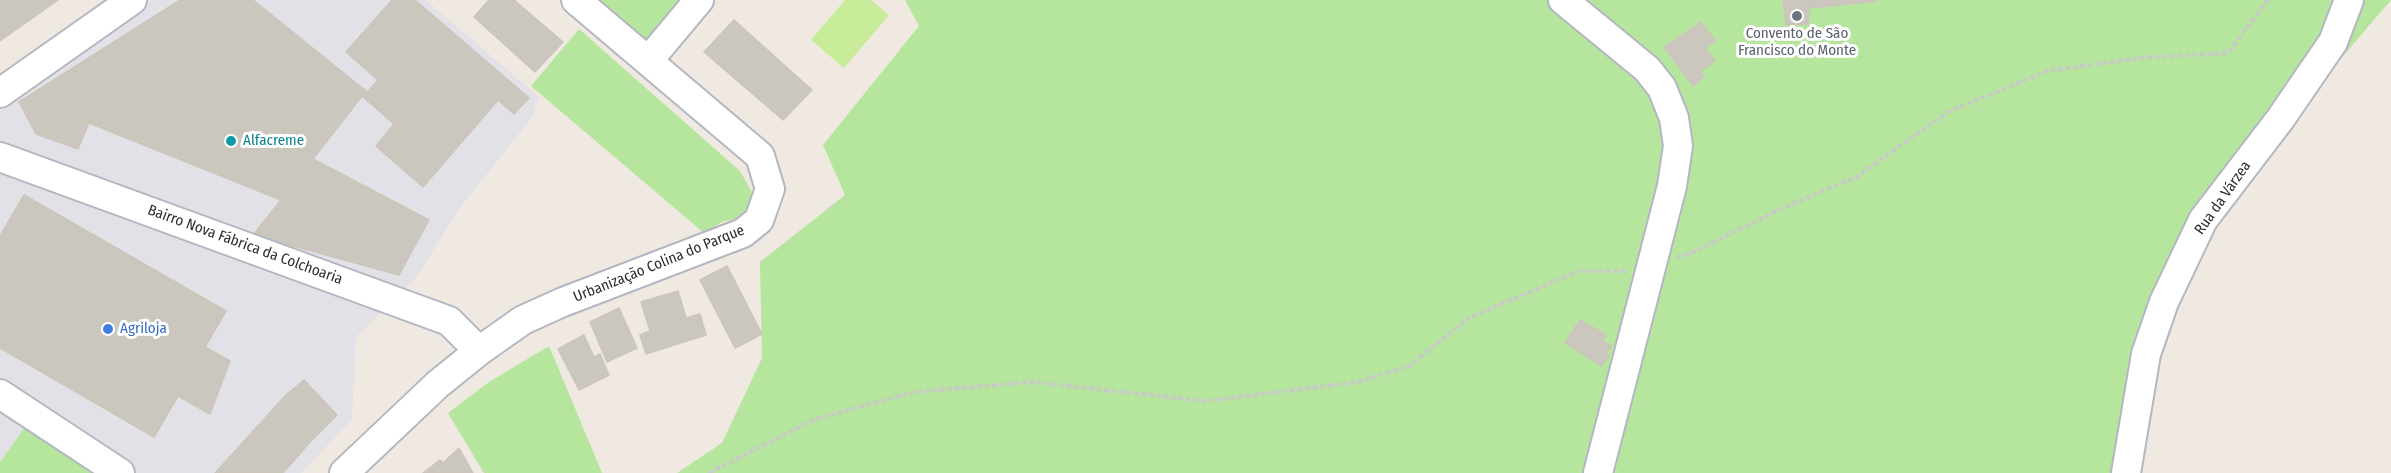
<!DOCTYPE html>
<meta charset="utf-8">
<style>
body{margin:0}
canvas{display:block;background:#efe9e1}
</style>
<canvas width="2391" height="473"></canvas>
<script>
const ctx = document.querySelector('canvas').getContext('2d');
ctx.lineJoin = 'round';
function paint(path, color) { ctx.fillStyle = color; ctx.fill(path, 'evenodd'); }
const toPath = rows => new Path2D(rows.map(r => 'M' + r).join(''));
function strokePath(path, color, width, dash) { ctx.strokeStyle = color; ctx.lineWidth = width; ctx.lineCap = dash ? 'butt' : 'round'; ctx.setLineDash(dash || []); ctx.stroke(path); }
function write(font, color, halo, rows, align = 'center') {
  ctx.font = font + ' "Fira Sans Condensed",sans-serif'; ctx.lineWidth = 6; ctx.setLineDash([]); ctx.textBaseline = 'middle'; ctx.strokeStyle = halo; ctx.fillStyle = color; for (const [text, x, y, turn = 0] of rows) {
    ctx.save(); ctx.translate(x, y); ctx.rotate((+turn || 0) * Math.PI / 180); ctx.textAlign = isNaN(turn) ? turn : align; if (halo) ctx.strokeText(text, 0, 0); ctx.fillText(text, 0, 0); ctx.restore();
  }
}
const industrial = toPath([
 [132,0,426,0,539,97,533,116,459,209,416,278,356,337,352,420,301,473,98,473,27,424,0,462,0,93]
]);
const green = toPath([
 [597,0,687,0,655,37,645,41],
 [905,0,2391,0,2203,220,2130,450,2127,473,677,473,722,443,762,358,760,262,845,195,823,145,919,26],
 [579,29,740,171,752,192,752,205,743,213,735,219,722,222,704,233,531,86],
 [549,346,602,473,484,473,448,413,489,382],
 [27,424,98,473,0,473,0,462]
]);
const pitch = toPath([
 [845,0,871,0,889,15,844,68,811,40]
]);
const building = toPath([
 [0,0,58,0,0,41,0,0],
 [180,0,253,0,366,91,313,159,429,220,399,275,253,235,281,200,89,123,78,149,36,134,19,102,180,0],
 [392,0,415,0,529,98,514,114,498,100,423,187,376,146,394,124,363,97,378,80,346,52,392,0],
 [489,0,514,0,563,42,535,72,474,17,489,0],
 [1783,0,1876,0,1876,1,1809,8,1808,24,1786,25,1783,0],
 [734,20,812,90,783,120,704,52,734,20],
 [1701,22,1715,41,1705,48,1715,61,1701,71,1704,76,1693,86,1664,47,1701,22],
 [24,195,226,311,205,347,230,361,210,414,178,396,154,437,0,348,0,236,24,195],
 [727,266,762,334,735,348,700,280,727,266],
 [678,291,686,318,700,314,706,335,646,354,640,335,650,331,641,302,678,291],
 [619,308,637,348,607,362,590,322,619,308],
 [1580,320,1606,335,1602,340,1612,347,1606,352,1609,355,1602,366,1565,343,1580,320],
 [584,335,594,357,600,354,609,375,579,390,558,349,584,335],
 [304,380,337,415,309,443,283,473,215,473,286,395,304,380],
 [459,448,473,473,423,473,440,460,443,463,459,448]
]);
const path = toPath([
 [1677,257,1689,254,1785,207,1856,177,1948,112,2047,71,2140,58,2228,53,2268,0],
 [709,473,815,419,915,392,1032,382,1205,401,1358,382,1409,366,1469,318,1579,271,1627,271]
]);
const minor = toPath([
 [1563,0,1647,69,1662,88,1674,118,1678,146,1672,186,1598,473],
 [648,61,699,0],
 [0,93,132,0],
 [0,157,449,321,479,351],
 [0,394,120,473],
 [344,473,438,384,479,351,523,320,563,302,743,233,759,220,770,189,760,156,576,0],
 [2126,473,2146,354,2164,302,2203,220,2281,118,2333,42,2349,0]
]);
const markers = [
 [1797,16,6,"#6b7280"],
 [231,141,6,"#0f9aa8"],
 [108,329,6,"#3f7fe0"]
];
const worshipNames = [
 ["Convento de São",1797,34],
 ["Francisco do Monte",1797,51]
];
const cultureNames = [
 ["Alfacreme",243,141]
];
const streetNames = [
 ["Rua da Várzea",2223,198,-55],
 ["Bairro Nova Fábrica da Colchoaria",245,245,20],
 ["Urbanização Colina do Parque",659,264,-22]
];
const shopNames = [
 ["Agriloja",120,329]
];
paint(industrial, '#e3e1e8');
paint(green, '#b6e59e');
paint(pitch, '#c9ec9a');
paint(building, '#cbc7bf');
strokePath(building, '#cbc5ba', 1.5);
strokePath(minor, '#b4b7c1', 32);
strokePath(path, '#c9c9c9', 4, [4.5, 3]);
strokePath(minor, '#fff', 28);
for (const [x, y, r, color] of markers) { const dot = new Path2D(); dot.arc(x, y, r, 0, 2 * Math.PI); ctx.fillStyle = color; ctx.fill(dot); strokePath(dot, '#fff', 2); }
write('15px', '#5b616d', '#fff', worshipNames);
write('15px', '#0d838f', '#fff', cultureNames, 'left');
write('15px', '#2e2e2e', '#fff', streetNames);
write('15px', '#366cbe', '#fff', shopNames, 'left');
</script>
